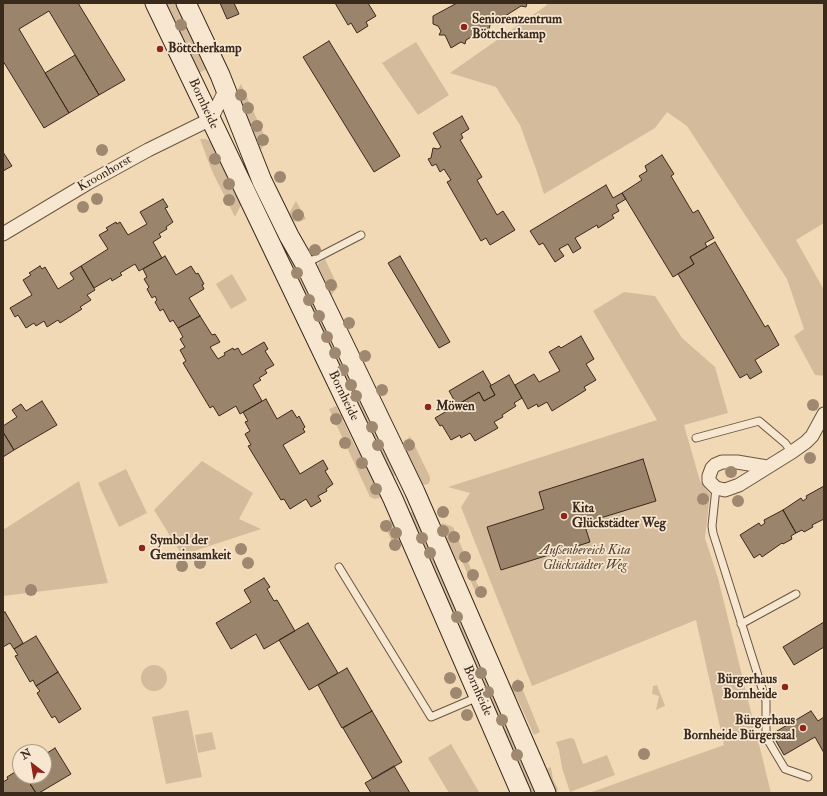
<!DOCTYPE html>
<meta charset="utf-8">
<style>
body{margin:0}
#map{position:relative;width:827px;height:796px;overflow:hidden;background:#f2d9b6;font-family:"IM FELL Double Pica",serif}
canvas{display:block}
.frame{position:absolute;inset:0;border:4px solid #3a2a1c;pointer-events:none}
.north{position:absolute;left:12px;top:744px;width:40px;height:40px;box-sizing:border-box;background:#f7e6d0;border:1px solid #ab9b88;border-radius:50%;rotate:329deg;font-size:11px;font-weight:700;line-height:16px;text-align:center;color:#3a2a1c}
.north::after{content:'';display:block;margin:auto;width:14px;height:18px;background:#8f2418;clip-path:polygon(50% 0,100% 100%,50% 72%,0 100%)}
</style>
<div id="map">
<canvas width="827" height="796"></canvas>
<div class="frame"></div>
<div class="north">N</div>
</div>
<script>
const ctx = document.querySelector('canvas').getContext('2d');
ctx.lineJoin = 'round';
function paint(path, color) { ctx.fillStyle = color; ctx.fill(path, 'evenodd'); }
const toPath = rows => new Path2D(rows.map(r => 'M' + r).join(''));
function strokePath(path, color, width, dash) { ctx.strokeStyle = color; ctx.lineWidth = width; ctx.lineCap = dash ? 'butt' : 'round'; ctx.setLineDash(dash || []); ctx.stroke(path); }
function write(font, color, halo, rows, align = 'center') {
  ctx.font = font + ' "IM FELL Double Pica",serif'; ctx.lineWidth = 3.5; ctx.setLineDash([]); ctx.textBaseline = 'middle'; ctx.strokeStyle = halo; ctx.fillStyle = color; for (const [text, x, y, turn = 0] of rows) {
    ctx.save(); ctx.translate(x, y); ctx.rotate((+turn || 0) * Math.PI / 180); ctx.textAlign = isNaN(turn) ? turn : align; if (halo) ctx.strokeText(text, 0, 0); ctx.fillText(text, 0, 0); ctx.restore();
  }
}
const green = toPath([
 [166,3,176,3,189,32,209,68,199,73],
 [546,3,824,3,824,223,796,240,824,290,824,376,815,375,794,336,804,329,787,279,687,126,667,112,655,128,544,194,536,169,520,125,496,87,450,73,547,5],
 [416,42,449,95,418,115,382,63],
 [241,84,267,141,258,154,234,95],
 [200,139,206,139,213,143,243,201,235,217,212,171],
 [296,201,306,219,299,222,290,221,288,215],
 [275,231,302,269,398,470,396,475,392,476],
 [325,259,338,287,328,299,314,270,319,263],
 [232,274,247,300,231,309,216,284],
 [624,292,655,296,682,338,715,367,728,413,684,425,700,481,710,494,705,538,718,578,771,793,589,793,724,745,696,620,532,686,461,507,470,493,448,487,657,420,593,311],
 [336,406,357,450,365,451,387,496,375,499,370,497,329,409],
 [410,436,430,477,430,481,428,484,418,486,400,450],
 [202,461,253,493,239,519,261,529,182,555,154,510],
 [126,469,147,513,119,527,98,483],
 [79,481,108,583,3,596,3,530],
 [418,510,541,793,526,793,406,514],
 [396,517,405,539,396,551,383,522],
 [442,523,453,527,483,597,476,593,461,559,452,563,438,530],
 '141 678a13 13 0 1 1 26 0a13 13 0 1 1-26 0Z',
 [518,678,540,732,534,735,516,696,509,694,507,691],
 [657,685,665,706,656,710,659,696,652,694,653,686],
 [188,710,202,777,166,784,152,717],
 [212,732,216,749,198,753,195,735],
 [570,738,574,739,583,764,607,755,615,775,570,792,562,768,559,750,556,742],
 [451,744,479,792,477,793,449,793,428,758],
 [538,749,547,769,551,767,553,779,558,789,556,793,552,793,535,755]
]);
const building = toPath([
 [3,3,78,3,125,80,99,95,49,11,19,29,69,113,44,128,3,61,3,3],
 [220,3,234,3,239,14,227,19,220,3],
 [335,3,368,3,376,16,366,22,368,26,357,33,351,23,348,25,335,3],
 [457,3,527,3,526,7,521,6,502,18,501,22,498,20,490,25,489,29,485,29,466,40,465,44,461,42,451,48,445,35,439,35,441,31,438,26,433,24,433,16,457,3],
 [329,41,400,156,374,172,303,57,329,41],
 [75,55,99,95,69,113,45,73,75,55],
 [462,116,469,129,461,134,463,138,460,140,482,177,477,180,497,215,503,211,515,230,490,245,486,238,481,241,447,182,451,180,444,169,440,172,436,164,432,166,428,159,431,158,433,148,438,149,441,147,433,133,462,116],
 [3,152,12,166,3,171,3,152],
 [662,155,674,174,671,176,693,213,698,210,714,238,705,243,707,247,690,257,694,264,673,277,622,193,642,180,639,176,647,171,645,166,662,155],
 [606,185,613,198,622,193,626,199,616,205,619,211,612,215,614,218,598,228,597,225,575,238,581,248,573,253,568,244,559,249,564,256,555,262,543,243,539,245,530,231,606,185],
 [163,199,168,207,165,208,173,222,166,227,167,229,159,234,161,237,153,242,162,258,139,271,135,264,120,273,122,275,112,281,111,278,94,288,81,266,108,249,99,235,108,230,106,228,116,222,117,224,120,222,128,235,147,224,140,212,163,199],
 [715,242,765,327,768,325,779,345,755,360,762,372,750,379,747,374,740,378,678,274,694,264,690,257,715,242],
 [165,256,176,275,191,266,196,274,198,273,204,284,202,285,204,289,189,298,200,316,178,328,173,320,170,322,163,309,160,311,155,302,157,300,155,296,152,298,147,289,149,287,144,279,147,277,143,269,165,256],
 [400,256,450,342,439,348,388,263,400,256],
 [40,266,42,269,45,267,58,289,74,279,70,273,81,266,95,290,87,295,91,300,80,307,82,309,60,323,58,320,47,327,44,321,36,326,34,323,26,328,18,315,15,317,10,308,32,295,23,280,31,275,29,273,40,266],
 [200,316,212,335,215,334,220,342,210,347,218,359,225,355,224,353,233,348,234,350,238,348,242,355,264,342,268,349,265,351,274,365,265,370,267,373,259,378,261,380,253,385,262,401,240,414,236,406,219,416,213,406,210,408,183,363,186,361,180,350,185,347,180,339,183,337,178,328,200,316],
 [581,336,594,359,586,364,596,380,584,387,586,390,552,411,547,402,538,407,537,404,528,409,515,385,534,374,539,382,560,371,549,352,559,346,561,348,581,336],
 [483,371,491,385,490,386,495,395,484,401,479,392,457,405,449,391,483,371],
 [509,375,522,398,514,403,516,406,502,415,503,417,494,422,498,428,475,441,470,433,461,438,460,435,451,440,442,425,440,426,435,418,479,392,484,401,495,395,490,386,509,375],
 [266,399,277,419,292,410,297,418,299,416,305,427,303,429,305,432,283,445,300,474,323,460,328,469,325,471,333,484,326,489,327,491,318,496,321,501,311,507,306,499,290,509,284,499,281,500,248,446,251,445,245,434,250,431,245,422,248,421,243,412,266,399],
 [42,401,57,425,14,450,3,432,3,426,17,417,12,410,21,404,26,411,42,401],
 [3,432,14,450,3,457,3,432],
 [643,459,656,501,584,523,590,542,501,570,487,527,544,509,539,492,643,459],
 [824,486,824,519,812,525,813,527,804,532,802,530,796,533,783,510,801,498,803,501,807,498,806,496,824,486],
 [783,510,796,533,791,536,792,539,783,544,782,543,762,557,760,554,754,558,740,535,759,523,761,526,765,523,764,520,783,510],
 [264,578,270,587,267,589,274,601,277,600,295,631,264,649,256,634,231,649,216,623,251,602,244,590,264,578],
 [5,612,23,643,14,649,10,643,3,647,3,613,5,612],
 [824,622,824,647,794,665,783,647,824,622],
 [308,623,338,673,309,690,279,640,308,623],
 [36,636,58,672,36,686,33,680,30,682,15,656,18,655,14,649,36,636],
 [347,668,372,711,342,728,318,685,347,668],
 [58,672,81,709,59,723,55,716,52,718,37,693,40,691,36,686,58,672],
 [372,711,402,762,373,779,343,728,372,711],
 [811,711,818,721,824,717,824,753,815,737,784,755,772,734,811,711],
 [55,748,71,774,39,793,36,793,25,776,44,776,44,755,55,748],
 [394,766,410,793,371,793,365,783,394,766],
 [20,769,20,776,25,776,36,793,3,793,3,782,8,779,7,777,20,769]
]);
const lane = toPath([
 [305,264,361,235],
 [696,438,759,421,785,443,792,452],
 [716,488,712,526,713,533,766,701,766,737,785,769,808,777],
 [339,567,431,717,478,697],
 [741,624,796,594]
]);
const street = toPath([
 [3,234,88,183,148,150,211,119,226,89],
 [767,467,737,462,722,462,715,465,712,468,709,476,709,481,716,488,725,490,739,485,792,452,806,442,812,436,824,414]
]);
const secondary = toPath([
 [155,3,393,499,521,793],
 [186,3,220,75,262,181,289,236,305,264,415,492,546,793]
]);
const trees = [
 [181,25],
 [241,95],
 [248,108],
 [257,126],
 [263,140],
 [102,150],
 [215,159],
 [280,177],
 [229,184],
 [97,199],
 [229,200],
 [83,207],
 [298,215],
 [315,250],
 [297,273],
 [331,285],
 [309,300],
 [319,316],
 [349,323],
 [327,337],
 [335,353],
 [365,356],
 [343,370],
 [351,385],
 [382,390],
 [356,396],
 [813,405],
 [336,419],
 [372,427],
 [345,443],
 [378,445],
 [409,445],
 [810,458],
 [362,463],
 [731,472],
 [376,489],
 [703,499],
 [738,501],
 [443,512],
 [386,526],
 [443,531],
 [396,533],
 [454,537],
 [422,538],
 [395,545],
 [241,549],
 [430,553],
 [465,557],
 [200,563],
 [248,563],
 [182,566],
 [473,575],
 [31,590],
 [481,592],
 [457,617],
 [481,673],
 [450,678],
 [518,686],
 [488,692],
 [456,693],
 [467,715],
 [502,720],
 [644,754],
 [517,755]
];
const markers = [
 [464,27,4,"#8f2418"],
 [160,49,4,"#8f2418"],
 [428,407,4,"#8f2418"],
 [564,516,4,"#8f2418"],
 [142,548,4,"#8f2418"],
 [785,687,4,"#8f2418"],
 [803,728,4,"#8f2418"]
];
const poiNames = [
 ["Seniorenzentrum",472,20],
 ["Böttcherkamp",472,35],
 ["Böttcherkamp",168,49],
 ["Möwen",436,407],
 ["Kita",572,509],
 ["Glückstädter Weg",572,524],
 ["Symbol der",150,541],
 ["Gemeinsamkeit",150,556],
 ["Bürgerhaus",777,680,"right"],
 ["Bornheide",777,695,"right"],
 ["Bürgerhaus",795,721,"right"],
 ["Bornheide Bürgersaal",795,736,"right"]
];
const streetNames = [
 ["Bornheide",203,104,65],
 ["Kroonhorst",105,174,-30],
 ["Bornheide",343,396,64],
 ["Bornheide",477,691,66]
];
const parkNames = [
 ["Außenbereich Kita",585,551],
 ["Glückstädter Weg",585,566]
];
paint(green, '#d3bb9c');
paint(building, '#9a856c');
strokePath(building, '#3a2a1c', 1);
strokePath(lane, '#685642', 9);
strokePath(street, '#685642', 15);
strokePath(secondary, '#3a2a1c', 21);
strokePath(lane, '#f7e6d0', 7);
strokePath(street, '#f7e6d0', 13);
strokePath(secondary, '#f7e6d0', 19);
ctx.fillStyle = '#9e8970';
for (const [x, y] of trees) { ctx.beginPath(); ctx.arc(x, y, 6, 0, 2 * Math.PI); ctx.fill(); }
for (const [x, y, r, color] of markers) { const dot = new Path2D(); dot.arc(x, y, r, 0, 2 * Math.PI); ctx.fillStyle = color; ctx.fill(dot); strokePath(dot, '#f7e6d0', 1.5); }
write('bold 13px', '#3a2a1c', '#f7e6d0', poiNames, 'left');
write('13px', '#3a2a1c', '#f7e6d0', streetNames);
write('italic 13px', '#594736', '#f7e6d0', parkNames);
</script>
